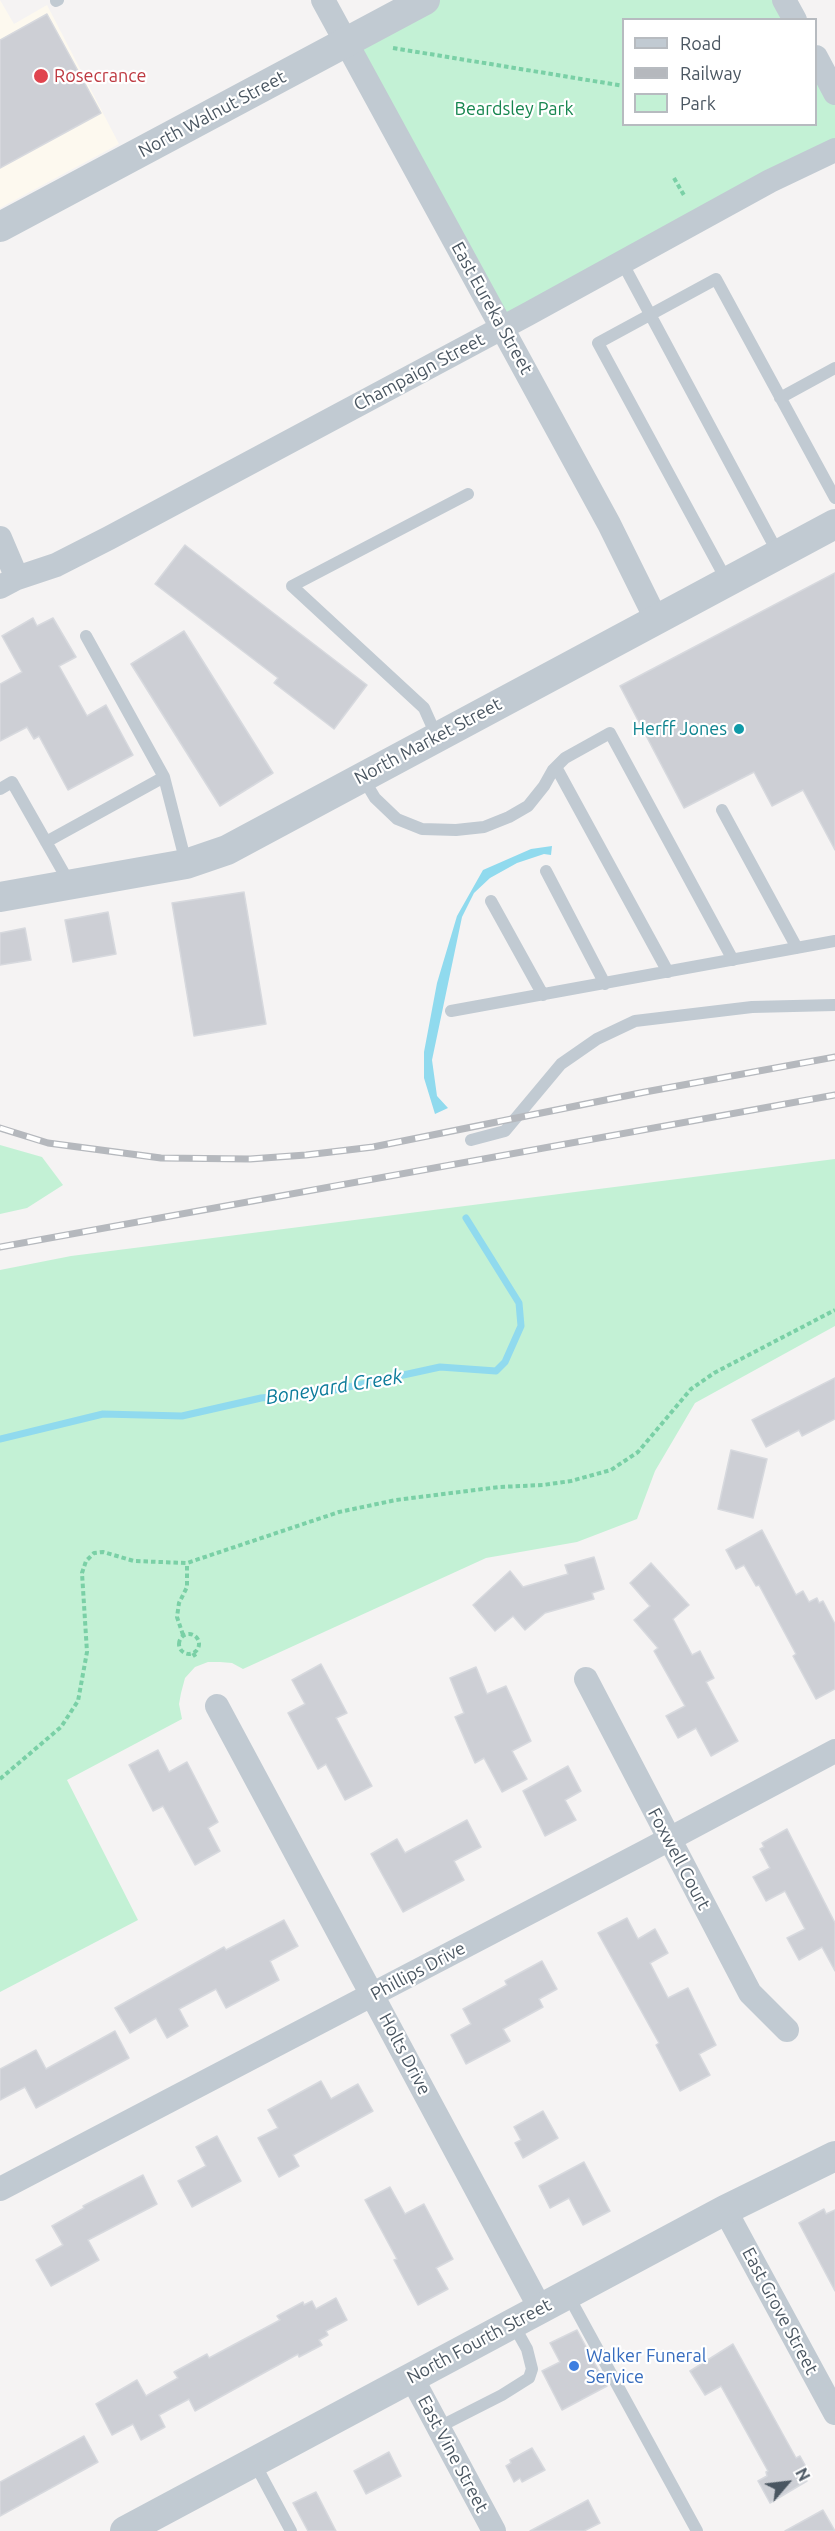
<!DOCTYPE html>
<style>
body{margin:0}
#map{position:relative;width:835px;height:2531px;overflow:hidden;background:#f5f3f3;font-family:Ubuntu,sans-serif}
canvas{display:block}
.legend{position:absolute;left:622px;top:18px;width:195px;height:108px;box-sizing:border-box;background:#fff;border:2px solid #b7bbc0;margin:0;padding:8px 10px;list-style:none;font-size:18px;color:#4a5661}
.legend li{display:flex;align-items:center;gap:12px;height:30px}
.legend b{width:30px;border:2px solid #b7bbc0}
.north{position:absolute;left:757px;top:2453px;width:60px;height:60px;-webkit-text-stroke:4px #fff;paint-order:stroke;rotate:62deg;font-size:16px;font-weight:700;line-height:24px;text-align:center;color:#4a5661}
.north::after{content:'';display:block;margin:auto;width:21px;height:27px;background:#4a5661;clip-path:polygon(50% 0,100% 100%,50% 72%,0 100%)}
</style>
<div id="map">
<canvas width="835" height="2531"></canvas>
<ul class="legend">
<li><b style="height:8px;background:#c1cad2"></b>Road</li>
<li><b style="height:8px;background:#b5b8bd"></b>Railway</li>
<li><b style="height:16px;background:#c3f1d5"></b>Park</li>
</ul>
<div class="north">N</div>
</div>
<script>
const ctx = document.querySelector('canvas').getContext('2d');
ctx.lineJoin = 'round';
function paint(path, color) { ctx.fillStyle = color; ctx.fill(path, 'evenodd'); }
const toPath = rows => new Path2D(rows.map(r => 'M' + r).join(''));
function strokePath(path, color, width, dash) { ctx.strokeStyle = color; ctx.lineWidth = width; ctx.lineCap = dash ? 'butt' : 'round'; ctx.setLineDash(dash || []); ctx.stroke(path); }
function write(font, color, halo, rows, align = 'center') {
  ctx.font = font + ' Ubuntu,sans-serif'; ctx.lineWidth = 4.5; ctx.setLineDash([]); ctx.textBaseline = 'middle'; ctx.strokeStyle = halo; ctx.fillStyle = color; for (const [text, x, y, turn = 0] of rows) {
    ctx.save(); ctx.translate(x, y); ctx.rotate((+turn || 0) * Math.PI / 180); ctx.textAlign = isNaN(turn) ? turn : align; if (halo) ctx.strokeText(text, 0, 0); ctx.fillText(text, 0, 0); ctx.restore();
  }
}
const commercial = toPath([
 [0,0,14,24,47,5,119,144,0,208]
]);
const green = toPath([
 [439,0,779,0,790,19,624,20,624,124,816,124,816,66,835,101,835,144,506,319,355,45],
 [0,1145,42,1157,63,1185,27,1208,0,1214],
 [835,1159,835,1326,695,1403,655,1471,637,1519,577,1542,486,1558,243,1669,232,1663,220,1662,208,1662,195,1667,185,1678,181,1693,179,1704,182,1719,67,1780,138,1920,0,1992,0,1270,71,1256]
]);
const water = toPath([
 [552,846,551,855,544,854,517,863,490,878,474,893,462,917,432,1060,437,1096,448,1108,435,1114,424,1078,424,1052,437,983,457,916,483,870,531,849]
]);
const stream = toPath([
 [0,1439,103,1414,182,1416,261,1398,330,1391,440,1367,496,1371,505,1362,521,1326,519,1303,466,1218]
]);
const building = toPath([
 [47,14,101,113,0,168,0,40,47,14],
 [185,545,367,685,334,729,274,683,278,678,155,584,185,545],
 [835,573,835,850,803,790,772,806,754,772,684,808,620,686,835,573],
 [33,618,37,626,53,618,76,657,59,666,87,716,106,705,133,755,68,790,39,736,34,739,27,727,0,741,0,684,22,672,2,636,33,618],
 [184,631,273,773,220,806,131,664,184,631],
 [244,892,266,1024,194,1036,172,903,244,892],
 [108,912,116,954,73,962,65,920,108,912],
 [25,928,31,960,0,965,0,933,25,928],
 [835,1378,835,1419,802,1436,799,1430,766,1447,752,1420,835,1378],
 [731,1450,767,1459,753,1518,718,1509,731,1450],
 [762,1530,796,1595,803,1591,809,1602,817,1598,819,1603,823,1601,835,1624,835,1689,816,1699,793,1656,796,1654,759,1585,756,1586,744,1565,736,1569,726,1550,762,1530],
 [594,1557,604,1589,592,1593,594,1599,545,1613,525,1630,513,1616,495,1631,473,1605,510,1571,523,1587,568,1574,565,1565,594,1557],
 [651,1563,689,1605,673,1619,692,1655,700,1651,714,1678,706,1682,738,1741,711,1756,696,1728,678,1738,666,1716,685,1706,654,1651,658,1648,634,1620,650,1606,630,1583,651,1563],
 [321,1664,347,1713,336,1718,372,1786,345,1800,326,1764,318,1769,288,1713,305,1704,292,1680,321,1664],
 [476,1667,487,1694,506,1686,531,1741,512,1751,527,1779,502,1792,484,1758,475,1763,455,1717,464,1713,450,1678,476,1667],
 [158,1750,169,1772,187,1762,218,1822,208,1828,220,1851,195,1865,163,1806,153,1811,129,1765,158,1750],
 [568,1766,581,1791,565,1800,576,1820,545,1836,523,1791,568,1766],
 [467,1820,481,1847,454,1861,464,1880,403,1912,371,1854,397,1839,405,1853,467,1820],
 [787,1829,835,1923,835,1971,822,1947,799,1960,787,1938,805,1929,785,1891,766,1901,753,1877,770,1868,760,1849,764,1847,762,1843,787,1829],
 [627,1918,638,1939,655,1929,668,1953,650,1963,668,1998,688,1988,716,2045,699,2054,710,2075,680,2091,656,2045,659,2043,598,1933,627,1918],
 [284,1920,298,1946,270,1961,279,1980,226,2008,216,1989,179,2009,188,2026,167,2038,156,2018,130,2033,115,2008,224,1947,226,1950,284,1920],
 [542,1961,557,1989,539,1999,543,2007,503,2029,510,2041,466,2064,451,2035,471,2024,463,2009,507,1985,505,1981,542,1961],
 [115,2031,129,2058,36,2108,25,2087,0,2100,0,2069,36,2050,46,2069,115,2031],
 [321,2081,331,2099,358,2084,373,2111,293,2155,299,2166,279,2177,258,2138,278,2128,268,2110,321,2081],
 [543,2111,558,2138,523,2158,515,2143,521,2140,514,2127,543,2111],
 [217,2136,241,2181,192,2207,178,2181,206,2166,196,2147,217,2136],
 [584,2162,610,2211,583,2225,569,2198,550,2208,539,2186,584,2162],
 [143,2175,157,2204,88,2240,99,2260,51,2286,36,2260,63,2245,52,2226,84,2208,83,2206,143,2175],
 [390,2187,405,2214,424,2204,453,2259,436,2268,448,2289,418,2305,394,2260,397,2259,365,2200,390,2187],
 [824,2209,826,2214,835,2210,835,2291,799,2223,824,2209],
 [336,2298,347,2320,326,2331,328,2335,319,2340,322,2345,299,2357,298,2354,195,2411,189,2399,159,2415,165,2427,141,2440,133,2424,112,2435,96,2404,137,2380,146,2396,178,2378,174,2372,207,2354,209,2358,280,2320,277,2316,303,2302,304,2305,312,2301,316,2309,336,2298],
 [577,2330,607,2386,562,2410,542,2371,560,2362,550,2343,577,2330],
 [733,2344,796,2458,800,2456,811,2476,805,2479,807,2481,770,2503,758,2481,767,2476,766,2472,768,2471,721,2386,705,2395,690,2371,733,2344],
 [84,2436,98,2462,0,2516,0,2482,84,2436],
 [532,2448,545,2470,522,2482,520,2478,514,2482,506,2466,511,2463,510,2460,532,2448],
 [389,2452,401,2476,366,2494,354,2471,389,2452],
 [316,2492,336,2531,308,2531,293,2503,316,2492],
 [588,2500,600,2523,584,2531,530,2531,588,2500],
 [823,2510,835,2531,785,2531,823,2510]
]);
const path = toPath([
 [393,48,624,86],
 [674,178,685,197],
 '179 1644a10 10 0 1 1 20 0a10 10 0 1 1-20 0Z',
 [183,1635,177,1617,179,1603,187,1587,187,1563],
 [193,1653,197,1659],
 [0,1779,61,1727,78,1701,87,1652,82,1573,86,1561,94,1553,103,1552,134,1561,187,1563,339,1512,396,1500,499,1487,543,1485,571,1481,611,1470,638,1452,691,1389,714,1373,835,1310]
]);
const service = toPath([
 [56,1,58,0],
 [622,262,778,553],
 [780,398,835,368],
 [727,581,598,343,716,279,835,498],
 [437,737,424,708,292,586,468,494],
 [556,767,668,972],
 [164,777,186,863],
 [363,778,375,798,397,819,422,829,456,830,484,827,509,817,528,806,544,786,553,770,565,758,610,733,733,960],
 [0,789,12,782,70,884],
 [722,810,797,948],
 [46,842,164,777,86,636],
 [546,871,605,984],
 [491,901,543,995],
 [451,1011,835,941],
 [471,1140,505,1131,561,1064,597,1039,635,1021,752,1007,835,1005],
 [568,2295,697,2531],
 [439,2427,502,2395,529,2378,532,2369,527,2349,513,2324],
 [254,2462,291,2531]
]);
const minor = toPath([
 [323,0,609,524,656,619],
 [784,0,795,20],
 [816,57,835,93],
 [0,538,17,578],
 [0,587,17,578,56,565,109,538,528,314,770,181,835,150],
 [586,1679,750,1993,787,2030],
 [217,1706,540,2308],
 [0,2189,645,1852,835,1751],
 [725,2210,835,2413],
 [412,2378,494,2531]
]);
const tertiary = toPath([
 [0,227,425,0],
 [0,897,186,864,227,850,835,524],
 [125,2531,725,2210,835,2156]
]);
const rail = toPath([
 [0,1128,48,1143,161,1158,250,1159,306,1155,373,1147,645,1092,835,1057],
 [0,1247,835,1095]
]);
const markers = [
 [41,76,8,"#e0444e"],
 [739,729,6,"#0f9aa8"],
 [574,2366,6,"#3f7fe0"]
];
const healthNames = [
 ["Rosecrance",54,76]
];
const parkNames = [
 ["Beardsley Park",514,109]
];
const streetNames = [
 ["North Walnut Street",212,114,-28],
 ["East Eureka Street",492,308,61],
 ["Champaign Street",419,372,-28],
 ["North Market Street",428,741,-28],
 ["Foxwell Court",679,1859,62],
 ["Phillips Drive",418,1971,-28],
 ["Holts Drive",405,2054,62],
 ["East Grove Street",780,2311,62],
 ["North Fourth Street",479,2341,-28],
 ["East Vine Street",453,2454,62]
];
const cultureNames = [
 ["Herff Jones",727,729]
];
const shopNames = [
 ["Walker Funeral",586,2356],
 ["Service",586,2377]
];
const waterNames = [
 ["Boneyard Creek",334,1387,-9]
];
paint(commercial, '#fdf9ef');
paint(green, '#c3f1d5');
paint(water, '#90daee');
strokePath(stream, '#90daee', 7);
paint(building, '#cdcfd5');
strokePath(building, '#d7d9de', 1.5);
strokePath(path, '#7ad0a6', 4, [4.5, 3]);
strokePath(service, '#c1cad2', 12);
strokePath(minor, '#c1cad2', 24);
strokePath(tertiary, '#c1cad2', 30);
strokePath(rail, '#b5b8bd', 7);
strokePath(rail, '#fff', 4.5, [14]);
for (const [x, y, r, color] of markers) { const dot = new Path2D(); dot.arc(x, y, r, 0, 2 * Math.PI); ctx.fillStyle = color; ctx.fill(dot); strokePath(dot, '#fff', 2); }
write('18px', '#be3a42', '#fff', healthNames, 'left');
write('18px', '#17864f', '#fff', parkNames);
write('18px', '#4a5661', '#fff', streetNames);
write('18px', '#0d838f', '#fff', cultureNames, 'right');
write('18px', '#366cbe', '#fff', shopNames, 'left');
write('italic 20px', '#0c7c9b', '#fff', waterNames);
</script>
